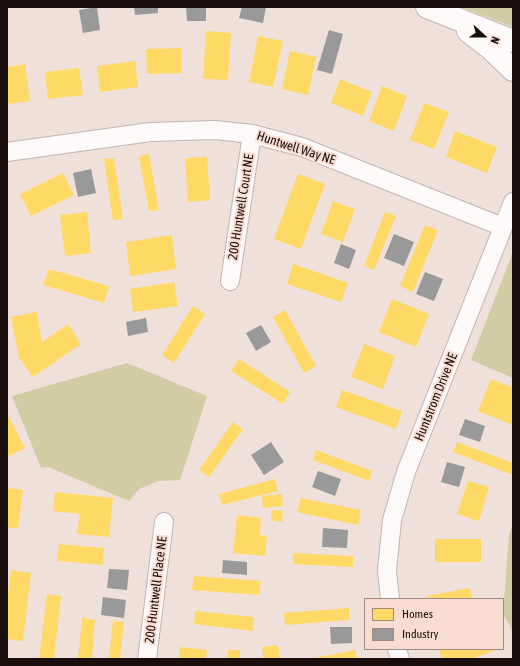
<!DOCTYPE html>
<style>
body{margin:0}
#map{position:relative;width:520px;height:666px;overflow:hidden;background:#f0e0da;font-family:"Asap Condensed",sans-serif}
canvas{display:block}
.frame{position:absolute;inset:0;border:8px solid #180e0b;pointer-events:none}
.legend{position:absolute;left:364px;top:598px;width:140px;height:52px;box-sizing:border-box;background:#f9dcd1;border:1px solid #9f8a82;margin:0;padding:5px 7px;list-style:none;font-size:12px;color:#180e0b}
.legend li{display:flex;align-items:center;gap:8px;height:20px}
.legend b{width:20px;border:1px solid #9f8a82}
.north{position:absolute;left:464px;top:16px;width:40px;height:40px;-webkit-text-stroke:3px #f9dcd1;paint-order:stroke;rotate:111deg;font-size:11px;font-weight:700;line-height:16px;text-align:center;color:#180e0b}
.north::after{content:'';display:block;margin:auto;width:14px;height:18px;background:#180e0b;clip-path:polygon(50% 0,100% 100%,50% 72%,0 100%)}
</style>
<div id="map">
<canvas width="520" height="666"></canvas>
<div class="frame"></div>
<ul class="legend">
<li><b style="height:11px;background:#ffd966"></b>Homes</li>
<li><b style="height:11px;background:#999"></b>Industry</li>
</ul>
<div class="north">N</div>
</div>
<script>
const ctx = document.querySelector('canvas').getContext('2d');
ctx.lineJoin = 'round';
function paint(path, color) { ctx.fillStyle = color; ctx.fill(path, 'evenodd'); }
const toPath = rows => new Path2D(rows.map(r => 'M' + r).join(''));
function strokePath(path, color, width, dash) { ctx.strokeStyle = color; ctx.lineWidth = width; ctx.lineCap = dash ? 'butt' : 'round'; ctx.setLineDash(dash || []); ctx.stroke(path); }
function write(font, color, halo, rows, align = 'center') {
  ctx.font = font + ' "Asap Condensed",sans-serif'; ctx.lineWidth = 4; ctx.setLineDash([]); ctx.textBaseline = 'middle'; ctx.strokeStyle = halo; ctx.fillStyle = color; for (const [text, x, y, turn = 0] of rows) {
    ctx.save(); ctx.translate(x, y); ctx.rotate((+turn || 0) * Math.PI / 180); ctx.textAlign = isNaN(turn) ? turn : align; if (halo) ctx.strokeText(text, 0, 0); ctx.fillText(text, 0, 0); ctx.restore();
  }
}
const green = toPath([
 [461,7,513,7,513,27],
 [513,252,513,378,471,360],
 [127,363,207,396,180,480,159,481,139,489,129,501,48,467,41,468,12,396],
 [513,523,513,631,503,614,509,535]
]);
const homes = toPath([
 [206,31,231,33,228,80,203,79],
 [258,36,283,41,273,87,249,82],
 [181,48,182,73,147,74,146,49],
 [290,51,316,57,308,95,282,89],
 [135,61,138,87,100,92,97,66],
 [25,64,30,101,7,104,7,67],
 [79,68,83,95,48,99,45,72],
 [340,79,372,92,363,116,331,103],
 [382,86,407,96,394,131,369,121],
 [424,103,449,112,434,149,410,140],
 [455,131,497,147,487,173,446,157],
 [149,154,159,210,149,211,139,156],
 [207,157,210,200,188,202,185,158],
 [114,158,123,219,113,220,104,159],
 [63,173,74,195,31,216,20,194],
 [298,174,325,184,301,249,274,239],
 [333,201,355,209,343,242,321,234],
 [87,212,91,253,65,256,60,215],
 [385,212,396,216,374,270,364,266],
 [425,225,438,230,413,292,400,286],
 [172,235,176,269,130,276,126,242],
 [293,264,348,283,341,302,287,284],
 [49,269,109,286,104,303,43,285],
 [174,282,178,306,133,312,130,289],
 [392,299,429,314,416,347,379,332],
 [193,306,205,314,174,363,162,355],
 [285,310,316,366,304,373,273,317],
 [37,312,42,342,68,324,81,344,33,377,19,358,11,317],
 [364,344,395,356,383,389,351,377],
 [239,359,290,392,283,404,231,371],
 [491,379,513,388,513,425,478,411],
 [342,390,402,411,396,429,336,407],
 [9,417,25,448,7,457,7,418],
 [233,422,243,429,209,477,199,470],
 [457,442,513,463,513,475,453,452],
 [316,450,372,471,369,481,313,460],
 [275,479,278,491,222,505,219,494],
 [468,481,489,487,479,521,457,514],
 [7,488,23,490,18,529,7,527],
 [55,492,113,498,109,537,77,534,80,514,53,511],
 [282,494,283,506,263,508,262,496],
 [301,498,361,510,358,525,297,512],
 [272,510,283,511,282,522,271,520],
 [237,515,261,518,260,535,267,536,265,556,233,553],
 [435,539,481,539,481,562,435,562],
 [59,544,104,548,103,565,57,561],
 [293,553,353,556,353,567,293,564],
 [11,570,31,573,23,641,7,639,7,601],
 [194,576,261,581,259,595,192,590],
 [470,588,472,599,427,599,427,596],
 [47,594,61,596,54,659,39,659],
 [349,608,349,620,285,625,284,613],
 [195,611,254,617,253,631,194,624],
 [82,618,95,620,92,659,78,659],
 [113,621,124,622,120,659,109,659],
 [278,645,280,659,264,659,262,647],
 [180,647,207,650,206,659,179,659],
 [439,649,493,649,494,651,471,659,442,659],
 [228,650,240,650,240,659,227,659],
 [355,650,357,659,314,659,314,658]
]);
const industry = toPath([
 [97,7,100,30,83,33,79,10],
 [134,7,158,7,158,13,135,15],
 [186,7,206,7,206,21,187,21],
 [242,7,266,7,263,23,239,18],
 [329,30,343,34,332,74,317,70],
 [91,169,96,193,78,197,73,173],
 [394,234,414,242,404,266,384,258],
 [341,244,356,250,349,269,334,263],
 [425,272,443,279,434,301,416,294],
 [146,318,148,332,128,336,126,322],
 [261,325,271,342,256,351,246,333],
 [465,419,485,426,480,442,459,435],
 [271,442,284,462,264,475,251,455],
 [447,462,465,467,459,487,441,482],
 [318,471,341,479,335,496,312,487],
 [323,528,348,530,347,548,322,547],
 [223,560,247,562,247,575,222,573],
 [109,569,129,570,127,590,107,588],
 [103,597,126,600,124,618,101,615],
 [330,627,352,627,352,643,331,644]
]);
const street = toPath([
 [7,152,150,132,215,130,252,134,302,147,503,227],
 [230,281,252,134],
 [390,599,387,571,392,520,406,472,513,202],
 [397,649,400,659],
 [147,659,164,522]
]);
const secondary = toPath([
 [427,7,513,41],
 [468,31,490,48,513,70]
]);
const streetNames = [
 ["Huntwell Way NE",296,148,18],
 ["200 Huntwell Court NE",241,207,-81],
 ["Huntstrom Drive NE",436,397,-68],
 ["200 Huntwell Place NE",156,590,-83]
];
paint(green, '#d0cca4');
paint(homes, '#ffd966');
paint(industry, '#999');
strokePath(street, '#c1b5b1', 20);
strokePath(secondary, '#c1b5b1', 24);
strokePath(street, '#fdfaf9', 18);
strokePath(secondary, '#fdfaf9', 22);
write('13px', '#180e0b', '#f9dcd1', streetNames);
</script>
